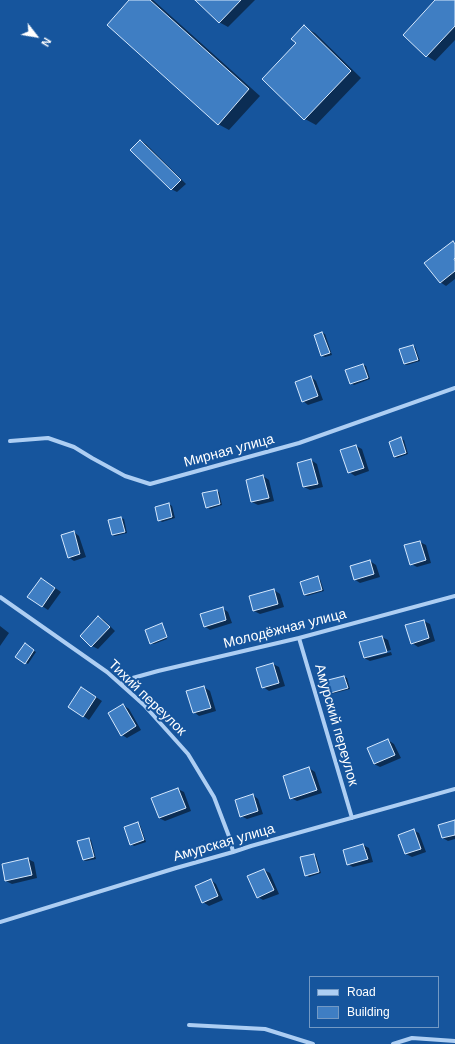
<!DOCTYPE html>
<meta charset="utf-8">
<style>
body{margin:0}
#map{position:relative;width:455px;height:1044px;overflow:hidden;background:#16559d;font-family:Helvetica,sans-serif}
canvas{display:block}
.legend{position:absolute;left:309px;top:976px;width:130px;height:52px;box-sizing:border-box;background:#16559d;border:1px solid #7399c4;margin:0;padding:5px 7px;list-style:none;font-size:12px;color:#fff}
.legend li{display:flex;align-items:center;gap:8px;height:20px}
.legend b{width:20px;border:1px solid #7399c4}
.north{position:absolute;left:16px;top:16px;width:40px;height:40px;-webkit-text-stroke:3px #16559d;paint-order:stroke;rotate:121deg;font-size:11px;font-weight:700;line-height:16px;text-align:center;color:#fff}
.north::after{content:'';display:block;margin:auto;width:14px;height:18px;background:#fff;clip-path:polygon(50% 0,100% 100%,50% 72%,0 100%)}
</style>
<div id="map">
<canvas width="455" height="1044"></canvas>
<ul class="legend">
<li><b style="height:5px;background:#adcef3"></b>Road</li>
<li><b style="height:11px;background:#3f7ec3"></b>Building</li>
</ul>
<div class="north">N</div>
</div>
<script>
const ctx = document.querySelector('canvas').getContext('2d');
ctx.lineJoin = 'round';
function paint(path, color) { ctx.fillStyle = color; ctx.fill(path, 'evenodd'); }
const toPath = rows => new Path2D(rows.map(r => 'M' + r).join(''));
function strokePath(path, color, width, dash) { ctx.strokeStyle = color; ctx.lineWidth = width; ctx.lineCap = dash ? 'butt' : 'round'; ctx.setLineDash(dash || []); ctx.stroke(path); }
function write(font, color, halo, rows, align = 'center') {
  ctx.font = font + ' Helvetica,sans-serif'; ctx.lineWidth = 4; ctx.setLineDash([]); ctx.textBaseline = 'middle'; ctx.strokeStyle = halo; ctx.fillStyle = color; for (const [text, x, y, turn = 0] of rows) {
    ctx.save(); ctx.translate(x, y); ctx.rotate((+turn || 0) * Math.PI / 180); ctx.textAlign = isNaN(turn) ? turn : align; if (halo) ctx.strokeText(text, 0, 0); ctx.fillText(text, 0, 0); ctx.restore();
  }
}
const shadow = toPath([
 [130,0,153,0,260,96,229,130,218,124],
 [197,0,255,0,228,27,219,22],
 [437,0,455,0,455,40,435,61,427,56,404,35],
 [304,27,315,33,361,78,316,125,305,119,297,43],
 [141,141,146,144,186,184,177,192,171,189],
 [453,243,455,244,455,279,446,286,440,282],
 [322,333,325,334,332,355,325,357,322,356,315,335],
 [412,346,415,347,420,361,407,365,404,364],
 [363,365,366,366,370,379,354,385,351,383],
 [311,377,316,381,323,400,308,405,303,401],
 [401,439,404,440,408,454,397,458,395,457],
 [356,446,362,449,369,471,355,476,349,472],
 [311,460,317,464,323,487,310,490,304,487],
 [263,476,269,480,274,501,258,505,252,502],
 [217,491,219,492,222,505,210,509,207,507],
 [169,504,172,506,175,518,162,522,159,520],
 [121,518,124,519,127,533,115,536,113,535],
 [74,532,79,536,86,557,74,561,68,557],
 [420,542,426,545,431,563,417,567,411,564],
 [370,561,376,565,380,577,360,583,354,579],
 [318,578,320,579,324,591,307,596,305,595],
 [47,582,61,592,48,610,42,606],
 [274,590,280,594,284,607,260,614,254,611],
 [222,608,228,612,232,623,210,630,204,626],
 [98,617,104,620,115,631,98,649,92,646,81,636],
 [424,621,430,624,435,641,418,647,412,643],
 [162,625,167,639,154,644,151,643,162,625,163,625],
 [0,626,9,633,0,646],
 [382,637,388,640,391,650,368,656,368,658,391,652,392,655,370,661,364,658],
 [25,645,36,652,28,664,17,657],
 [273,664,279,667,285,686,269,691,263,687,257,668],
 [344,677,347,678,350,689,331,694,328,693],
 [204,687,210,691,216,711,199,716,194,712],
 [87,691,102,701,89,720,69,706],
 [123,705,129,709,141,730,127,738,122,735],
 [388,740,394,744,401,758,380,767,374,764],
 [309,768,315,772,322,793,297,801,291,798],
 [178,789,184,792,191,811,165,821,159,818],
 [253,795,258,799,263,814,247,819,241,816],
 [455,821,455,839,448,841,443,838],
 [137,823,140,825,146,842,134,846,131,844],
 [413,830,419,833,426,852,412,857,406,854,399,835],
 [89,839,91,840,96,859,86,861,83,860],
 [363,845,369,848,373,862,353,867,347,864,344,850],
 [314,855,316,856,321,873,309,877,306,875],
 [28,859,34,862,37,878,12,884,6,881],
 [264,870,270,873,279,894,263,900,258,897],
 [211,880,216,884,223,900,209,906,203,902]
]);
const building = toPath([
 [129,0,150,0,249,89,218,125,107,25,129,0],
 [195,0,241,0,219,23,195,0],
 [435,0,455,0,455,26,426,57,403,35,435,0],
 [304,25,351,71,304,120,262,79,296,43,291,39,304,25],
 [140,140,181,180,171,190,130,150,140,140],
 [453,241,455,244,455,258,454,259,455,261,455,271,440,283,424,263,453,241],
 [322,332,330,353,321,356,314,335,322,332],
 [413,345,418,360,404,364,399,349,413,345],
 [363,364,368,378,350,384,345,370,363,364],
 [311,376,318,396,302,402,295,382,311,376],
 [401,437,406,453,394,457,389,442,401,437],
 [356,445,364,468,348,473,340,450,356,445],
 [311,459,318,484,303,487,297,463,311,459],
 [263,475,269,498,251,502,246,480,263,475],
 [217,490,220,504,206,508,202,493,217,490],
 [169,503,172,517,158,521,155,507,169,503],
 [121,517,125,532,112,535,108,520,121,517],
 [74,531,80,554,68,558,61,535,74,531],
 [420,541,426,560,410,565,404,545,420,541],
 [370,560,374,574,354,580,350,566,370,560],
 [318,576,322,590,304,595,300,582,318,576],
 [41,578,55,588,42,607,27,597,41,578],
 [274,589,278,604,253,611,249,596,274,589],
 [223,607,226,620,204,627,200,614,223,607],
 [98,616,110,627,91,647,80,636,98,616],
 [424,620,429,638,411,644,405,625,424,620],
 [162,623,167,637,150,644,145,630,162,623],
 [382,636,387,652,364,658,359,642,382,636],
 [25,643,34,650,25,664,15,657,25,643],
 [273,663,279,683,262,688,256,668,273,663],
 [344,676,348,688,327,694,324,681,344,676],
 [204,686,211,708,193,713,186,691,204,686],
 [81,687,96,697,83,717,68,707,81,687],
 [123,704,136,726,121,736,108,713,123,704],
 [388,739,395,755,374,764,367,748,388,739],
 [309,767,317,790,290,799,283,776,309,767],
 [178,788,186,808,159,818,151,798,178,788],
 [253,794,258,811,240,817,235,800,253,794],
 [455,820,455,835,442,838,438,825,455,820],
 [138,822,144,840,130,845,124,827,138,822],
 [414,829,421,849,405,854,398,835,414,829],
 [89,838,94,857,83,860,77,841,89,838],
 [363,844,368,859,347,865,343,850,363,844],
 [314,854,319,872,305,876,300,857,314,854],
 [28,858,32,875,5,881,2,864,28,858],
 [264,869,274,890,257,898,247,876,264,869],
 [211,879,218,896,202,903,195,886,211,879]
]);
const street = toPath([
 [10,441,48,438,74,447,92,458,125,476,150,484,299,443,455,388],
 [0,597,107,672,144,705,188,754,214,797,230,839,233,852],
 [299,638,352,818],
 [121,684,129,679,158,671,299,638,455,596],
 [0,922,176,868,233,852,251,846,455,789],
 [189,1025,265,1029,313,1044],
 [393,1044,412,1038,455,1041]
]);
const streetNames = [
 ["Мирная улица",229,451,-15],
 ["Молодёжная улица",285,629,-14],
 ["Тихий переулок",147,698,44],
 ["Амурский переулок",336,725,74],
 ["Амурская улица",224,843,-16]
];
paint(shadow, '#0007');
paint(building, '#3f7ec3');
strokePath(building, '#d5e8fd', 1);
strokePath(street, '#adcef3', 4);
write('14px', '#fff', '#16559d', streetNames);
</script>
